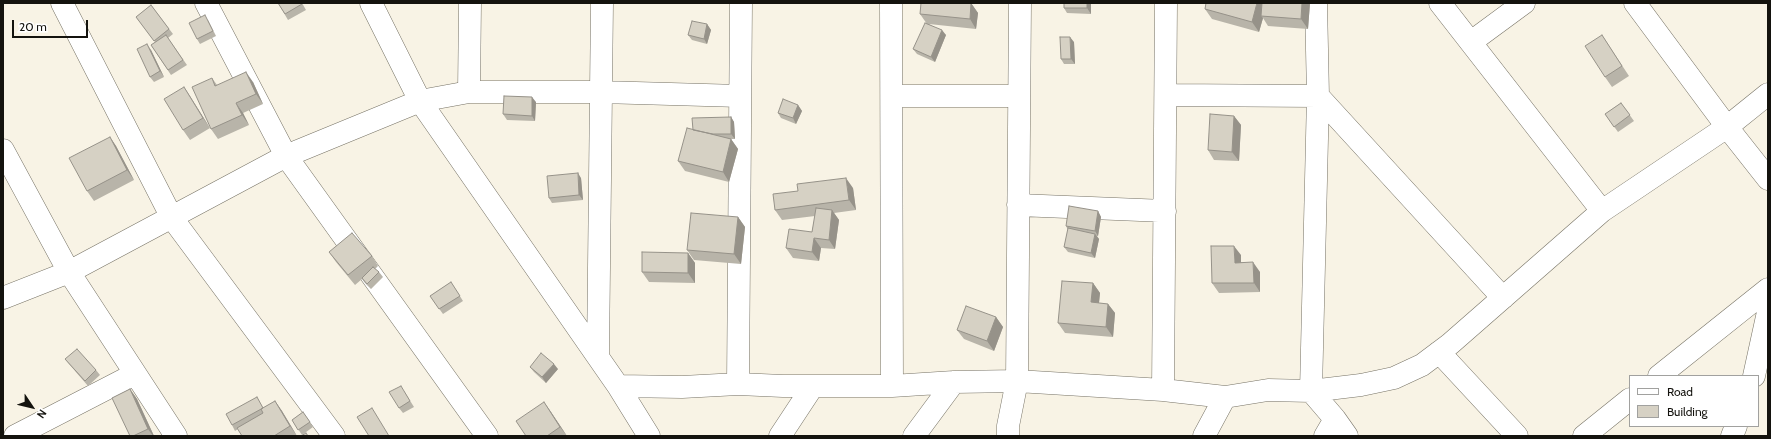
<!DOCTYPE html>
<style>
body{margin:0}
#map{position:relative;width:1771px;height:439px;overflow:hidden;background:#f8f3e5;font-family:Cabin,sans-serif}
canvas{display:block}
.frame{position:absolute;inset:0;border:4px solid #14130e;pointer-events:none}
.legend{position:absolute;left:1629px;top:375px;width:130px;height:52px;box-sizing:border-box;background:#fff;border:1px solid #a1a19f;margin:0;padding:5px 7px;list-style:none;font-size:12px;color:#14130e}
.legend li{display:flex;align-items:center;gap:8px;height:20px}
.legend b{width:20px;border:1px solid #a1a19f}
.north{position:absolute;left:12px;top:387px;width:40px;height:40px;-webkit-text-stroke:3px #fff;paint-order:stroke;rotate:125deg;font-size:11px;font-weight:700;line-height:16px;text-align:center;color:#14130e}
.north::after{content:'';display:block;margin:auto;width:14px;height:18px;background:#14130e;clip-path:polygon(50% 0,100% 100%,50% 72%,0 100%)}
.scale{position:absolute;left:12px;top:20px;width:76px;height:18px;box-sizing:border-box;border:2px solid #14130e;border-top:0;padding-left:5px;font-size:12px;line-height:14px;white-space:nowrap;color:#14130e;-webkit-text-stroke:3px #fff;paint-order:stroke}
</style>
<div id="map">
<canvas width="1771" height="439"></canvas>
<div class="frame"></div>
<ul class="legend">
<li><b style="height:5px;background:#fff"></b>Road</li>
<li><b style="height:11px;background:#d6d1c4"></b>Building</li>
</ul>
<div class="north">N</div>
<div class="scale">20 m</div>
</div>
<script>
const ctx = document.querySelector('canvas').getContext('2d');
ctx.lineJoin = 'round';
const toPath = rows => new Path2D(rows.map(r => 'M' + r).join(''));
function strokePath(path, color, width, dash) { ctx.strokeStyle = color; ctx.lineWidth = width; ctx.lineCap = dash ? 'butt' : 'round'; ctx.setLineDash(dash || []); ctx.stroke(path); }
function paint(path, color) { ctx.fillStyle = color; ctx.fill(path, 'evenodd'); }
const minor = toPath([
 [62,3,172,218,334,436],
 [206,3,286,156,487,436],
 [371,3,420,101,618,386,682,387,738,384,783,386,892,386,954,382,1017,381,1163,390,1225,397,1268,390,1311,391,1361,385,1394,378,1422,365,1450,344,1602,211,1727,127,1768,94],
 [891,3,892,386],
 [1316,3,1318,96,1311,391,1335,419,1325,436],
 [1440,3,1602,211],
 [1635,3,1727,127,1768,179],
 [1471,42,1524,3],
 [469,92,470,3],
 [1166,95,1318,96,1503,298],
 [892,96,1019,96],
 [3,150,69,272,176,436],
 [1018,205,1165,211],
 [3,298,69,272,286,156,420,101,469,92,601,92,740,96],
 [1439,352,1517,436],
 [598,355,602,3],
 [1659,376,1768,289],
 [1754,376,1768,312],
 [738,384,741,3],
 [618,386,649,436],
 [1163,390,1166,3],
 [1335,419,1347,436],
 [15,436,135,374],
 [780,436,813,386],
 [914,436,954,382],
 [1008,436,1008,426,1017,381,1020,3],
 [1204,436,1225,397],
 [1584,436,1630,399],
 [1732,436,1736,426]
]);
const wall = toPath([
 [278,3,302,3,306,10,288,20],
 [971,3,978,13,976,29,929,24,946,35,935,62,917,54,913,49,927,24,920,14],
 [1091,3,1091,14,1067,13,1064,8],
 [1310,3,1308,29,1268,26,1263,18,1259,32,1212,19,1205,9],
 [151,5,173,34,168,38,187,65,171,75,151,45,155,42,136,17],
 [208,20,216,36,200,44,197,39],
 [707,24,711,30,707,44,692,40,688,35],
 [1602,35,1629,76,1612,87,1605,77],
 [1074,42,1075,64,1064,64,1061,59],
 [151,50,164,77,154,82,150,77],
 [212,78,217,85,253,82,263,104,243,113,249,125,218,139,211,129],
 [184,87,210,128,190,140,183,130],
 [536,102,535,121,507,120,503,114],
 [1621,103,1634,121,1618,132,1605,114],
 [798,105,802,111,796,124,781,118,778,113],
 [1234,116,1241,125,1239,161,1214,160,1208,150],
 [731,117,734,122,735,139,731,139,738,149,729,182,685,171,678,161,693,130],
 [110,137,116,146,134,180,94,201,87,191],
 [581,178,583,200,552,203,549,198],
 [853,188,856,210,834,213,839,220,835,249,821,248,819,261,793,258,786,248,812,232,815,216,782,220,775,210],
 [1098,211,1101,217,1098,236,1097,236,1099,239,1095,258,1068,252,1064,247,1068,230,1066,226],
 [738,217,745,227,741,264,694,260,687,250],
 [329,252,372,256,378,266,375,269,379,272,383,277,371,289,365,283,362,279,355,285,336,262],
 [688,253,695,263,695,283,649,282,642,272],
 [1241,255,1241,262,1260,272,1260,292,1219,293,1212,283],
 [451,282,463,301,443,314,430,296],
 [1093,283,1100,293,1099,303,1108,304,1115,313,1113,337,1065,333,1058,323],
 [996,317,1003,327,994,351,964,339,957,330],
 [65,359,96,370,100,375,88,386,69,364],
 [530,367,558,369,546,383,534,372],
 [130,389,137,399,154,436,130,436],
 [404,391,414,407,403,413,399,408],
 [257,397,263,408,275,401,282,411,297,436,242,436,238,429,235,431,232,425],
 [544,402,551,412,567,436,526,436],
 [303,412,313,427,302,435,292,420]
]);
const shadedWall = toPath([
 [971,3,978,13,976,29,970,19],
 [1087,3,1091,3,1091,14,1087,8],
 [1257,3,1267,3,1261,16,1263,18,1259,32,1252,22],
 [1302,3,1310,3,1308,29,1301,19],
 [707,24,711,30,707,44,704,39],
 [942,30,946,35,935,62,931,57],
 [1070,37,1074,42,1075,64,1071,59],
 [147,44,151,50,164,77,160,71],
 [246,72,253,82,263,104,256,94],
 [184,87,190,96,210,128,203,118],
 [532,97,536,102,535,121,532,116],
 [236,103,243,113,249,125,242,115],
 [798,105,802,111,796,124,793,118],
 [1234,116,1241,125,1239,161,1232,152],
 [731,117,734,122,735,139,731,134],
 [110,137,116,146,134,180,127,170],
 [731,139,738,149,729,182,723,172],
 [578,173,581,178,583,200,579,195],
 [846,178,853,188,856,210,849,200],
 [832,210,839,220,835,249,829,240],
 [1098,211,1101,217,1098,236,1095,231],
 [738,217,745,227,741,264,734,254],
 [1095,234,1099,239,1095,258,1091,253],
 [814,238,821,248,819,261,812,252],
 [1234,246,1241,255,1241,272,1235,263],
 [688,253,695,263,695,283,688,273],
 [1253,262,1260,272,1260,292,1254,283],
 [1093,283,1100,293,1098,312,1091,302],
 [1108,304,1115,313,1113,337,1106,327],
 [996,317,1003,327,994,351,987,341],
 [554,364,558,369,546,383,542,377],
 [130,389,137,399,154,436,153,436,148,429],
 [275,401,282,411,297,436,290,426],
 [544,402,551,412,567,436,560,427]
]);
const building = toPath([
 [278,3,301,3,302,4,285,14,278,3],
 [921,3,971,3,970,19,920,14,921,3],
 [1064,3,1087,3,1087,8,1064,8,1064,3],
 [1206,3,1257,3,1252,22,1205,9,1206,3],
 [1262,3,1302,3,1301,19,1261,16,1262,3],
 [151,5,169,29,154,41,136,17,151,5],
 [205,15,213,31,197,39,189,23,205,15],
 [692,21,707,24,704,39,688,35,692,21],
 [925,23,942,30,931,57,913,49,925,23],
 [166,35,183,60,168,70,151,45,166,35],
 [1602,35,1622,66,1605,77,1585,46,1602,35],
 [1060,37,1070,37,1071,59,1061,59,1060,37],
 [147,44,160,71,150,77,137,49,147,44],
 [246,72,256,94,236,103,242,115,211,129,192,87,212,78,215,86,246,72],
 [184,87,203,118,183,130,164,99,184,87],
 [504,96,532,97,532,116,503,114,504,96],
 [783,99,798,105,793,118,778,113,783,99],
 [1621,103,1630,115,1614,127,1605,114,1621,103],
 [1210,114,1234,116,1232,152,1208,150,1210,114],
 [731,117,731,134,713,134,693,130,692,118,731,117],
 [687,128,731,139,723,172,678,161,687,128],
 [110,137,127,170,87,191,69,158,110,137],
 [578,173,579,195,549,198,547,176,578,173],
 [846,178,849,200,775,210,773,194,798,191,797,184,846,178],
 [1069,206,1098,211,1095,231,1066,226,1069,206],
 [816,208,832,210,829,240,814,238,812,252,786,248,789,229,812,232,816,208],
 [691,213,738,217,734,254,687,250,691,213],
 [1068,228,1095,234,1091,253,1064,247,1068,228],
 [352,233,372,256,348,275,329,252,352,233],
 [1211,246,1234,246,1235,263,1253,262,1254,283,1212,283,1211,246],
 [642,252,688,253,688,273,642,272,642,252],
 [373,267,379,272,367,284,362,278,373,267],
 [1062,281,1093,283,1091,302,1108,304,1106,327,1058,323,1062,281],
 [451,282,460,296,439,309,430,296,451,282],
 [966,306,996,317,987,341,957,330,966,306],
 [77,349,96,370,85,381,65,359,77,349],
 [541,353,554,364,542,377,530,367,541,353],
 [401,386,410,401,399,408,389,392,401,386],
 [130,389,148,429,133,436,130,436,112,398,130,389],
 [257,397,263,408,232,425,226,414,257,397],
 [275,401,290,426,274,436,242,436,237,428,263,413,261,409,275,401],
 [544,402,560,427,547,436,526,436,516,421,544,402],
 [372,408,389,436,369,436,357,417,372,408],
 [303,412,310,422,298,430,292,420,303,412],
 [306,433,308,436,301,436,306,433]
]);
strokePath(minor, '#767265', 23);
strokePath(minor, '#fff', 22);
paint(wall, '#b8b4a9');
paint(shadedWall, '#969289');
paint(building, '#d6d1c4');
strokePath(building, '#969289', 1);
</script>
